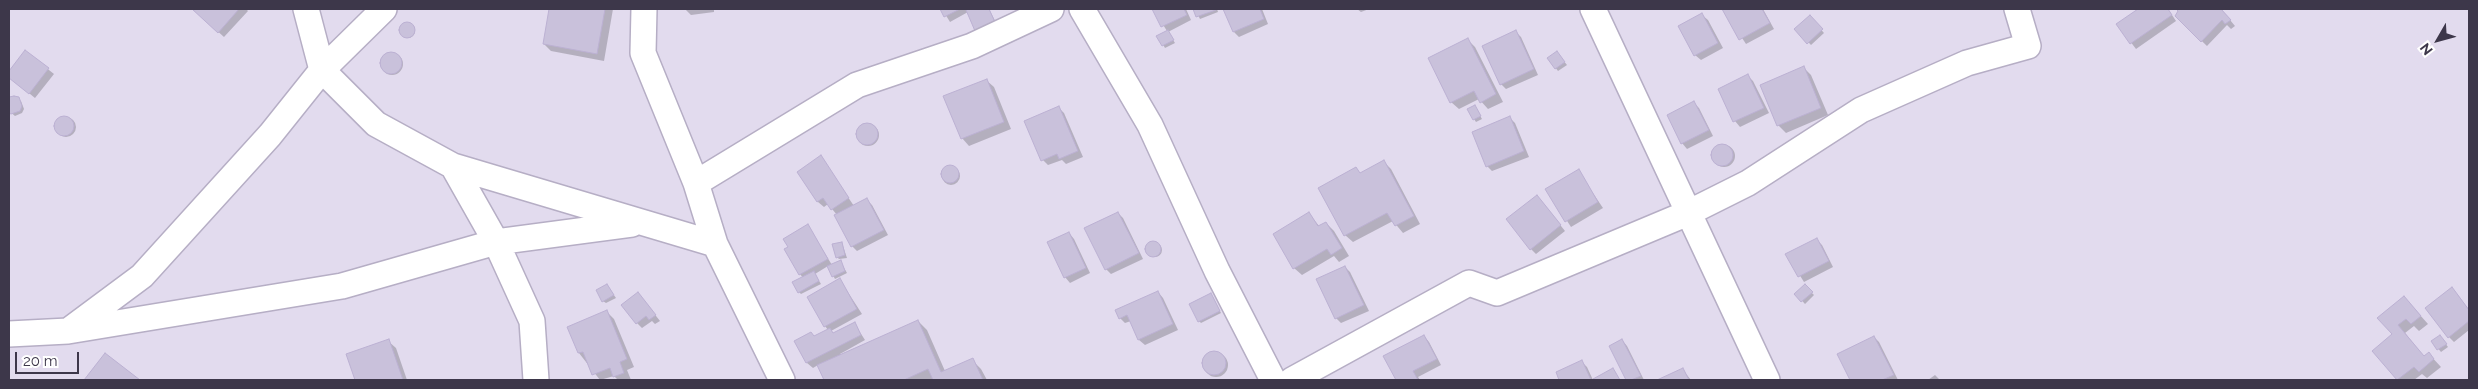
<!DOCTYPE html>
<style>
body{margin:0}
#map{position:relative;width:2478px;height:389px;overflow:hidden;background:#eee9f6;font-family:Raleway,sans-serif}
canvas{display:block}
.frame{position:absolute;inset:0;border:10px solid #3d374a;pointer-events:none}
.north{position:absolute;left:2413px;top:15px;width:50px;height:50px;-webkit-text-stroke:4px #fff;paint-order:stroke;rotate:232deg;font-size:14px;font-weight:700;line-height:20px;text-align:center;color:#3d374a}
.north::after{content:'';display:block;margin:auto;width:18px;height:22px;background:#3d374a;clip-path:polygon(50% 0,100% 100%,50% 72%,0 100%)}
.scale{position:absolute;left:15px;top:352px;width:64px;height:22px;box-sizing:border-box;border:2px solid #3d374a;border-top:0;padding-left:6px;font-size:15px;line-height:18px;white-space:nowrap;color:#3d374a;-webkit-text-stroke:4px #fff;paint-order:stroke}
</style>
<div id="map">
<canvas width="2478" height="389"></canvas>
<div class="frame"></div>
<div class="north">N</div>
<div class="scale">20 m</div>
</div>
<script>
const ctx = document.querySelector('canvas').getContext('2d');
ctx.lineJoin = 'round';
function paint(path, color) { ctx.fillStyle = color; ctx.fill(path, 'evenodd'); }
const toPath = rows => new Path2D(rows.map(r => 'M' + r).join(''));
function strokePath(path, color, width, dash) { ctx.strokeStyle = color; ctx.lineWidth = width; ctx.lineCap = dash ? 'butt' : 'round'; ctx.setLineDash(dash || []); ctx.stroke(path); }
const residential = toPath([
 [9,9,2469,9,2469,380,9,380]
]);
const shadow = toPath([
 [193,9,246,9,248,11,224,37],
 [550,9,613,9,604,61,551,51,544,44],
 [685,9,714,9,714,12,691,15],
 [942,9,989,9,997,25,968,12,950,22],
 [1153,9,1186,9,1191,20,1168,32,1175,43,1165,48,1158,36,1167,31],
 [1195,9,1217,9,1218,12,1200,19],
 [1224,9,1262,9,1268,24,1239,37,1234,32],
 [1357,9,1369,9,1361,12],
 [1723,9,1763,9,1774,29,1746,44],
 [2140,9,2168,9,2176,21,2136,49,2117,24],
 [2178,9,2221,9,2235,26,2231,29,2227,25,2207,46,2176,16,2179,11],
 [1702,15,1708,20,1723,48,1701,60,1695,55],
 [1810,17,1824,33,1811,45,1796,29],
 '401 31a7 7 0 1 1 14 0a7 7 0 1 1-14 0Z',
 [1516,32,1521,37,1538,75,1506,89,1501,84],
 [1468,40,1475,47,1503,102,1488,109,1479,99,1459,109,1451,102],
 [25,51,54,74,35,98,9,77,9,73],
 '381 64a11 11 0 1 1 22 0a11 11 0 1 1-22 0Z',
 [1559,55,1567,65,1558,71,1548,58],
 [1804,68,1811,75,1828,115,1786,133,1778,125],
 [1748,76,1753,81,1769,113,1740,127,1735,121],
 [986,80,994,87,1011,129,969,146,962,138],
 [14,97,21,101,24,109,22,113,15,116,9,111,9,99],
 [1694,103,1699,108,1713,136,1687,149,1682,143],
 [1475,107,1482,119,1476,122,1474,119],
 [1059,108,1064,113,1083,157,1066,164,1062,160,1048,165,1043,160],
 '56 127a10 10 0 1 1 20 0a10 10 0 1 1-20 0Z',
 [1509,117,1515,123,1529,157,1492,171,1487,166],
 '857 135a11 11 0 1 1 22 0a11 11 0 1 1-22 0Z',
 '1713 156a11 11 0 1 1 22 0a11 11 0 1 1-22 0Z',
 [821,157,854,206,866,199,872,205,888,235,857,251,852,246,837,215,828,204,824,207,818,202,799,172],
 [1384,162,1391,169,1420,224,1403,233,1393,221,1353,242,1345,235,1356,169,1361,174],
 '942 176a9 9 0 1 1 18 0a9 9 0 1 1-18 0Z',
 [1578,171,1603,208,1571,227,1547,190],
 [1542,202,1565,231,1536,254,1531,249],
 [1118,213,1123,218,1143,259,1111,274,1106,269],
 [1309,214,1320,227,1326,223,1334,231,1349,256,1339,262,1334,256,1302,275,1294,268],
 [808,226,832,265,840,261,847,273,835,279,828,266,815,274,821,284,801,294,799,292,803,278,800,274],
 [1069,233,1074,239,1090,273,1070,283,1065,277],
 [1817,240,1822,245,1833,267,1804,282,1787,255],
 '1148 250a7 7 0 1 1 14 0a7 7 0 1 1-14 0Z',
 [842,243,847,258,839,259,837,257],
 [1345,267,1350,272,1369,311,1341,323,1336,318],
 [840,280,862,314,831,331,834,334,854,323,865,340,840,354,841,356,918,321,927,330,945,371,972,360,981,369,987,380,825,380,818,365,813,368,807,363,796,341,811,333,815,337,828,330,825,326],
 [607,285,616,298,606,303,603,301],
 [1805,286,1814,295,1805,304,1796,294],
 [1158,292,1163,298,1178,330,1145,345,1139,340,1131,321,1125,323,1120,318],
 [638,293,660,321,655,324,652,321,642,328,637,323],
 [2457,294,2469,310,2469,330,2454,342,2449,337],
 [1213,297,1221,313,1201,323,1199,321],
 [2404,297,2428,324,2419,331,2414,326,2405,333,2424,357,2429,354,2441,367,2427,378,2422,374,2414,380,2398,380,2374,351,2393,335],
 [607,312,614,319,634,367,627,370,631,380,618,380,614,376,600,380,579,353],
 [1424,336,1429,342,1441,365,1418,377,1420,380,1397,380,1384,356],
 [1874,337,1879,342,1898,380,1852,380,1839,354],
 [2442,339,2448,347,2441,352,2432,341],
 [1622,340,1627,346,1644,380,1627,380,1611,346],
 [388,341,396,348,407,380,356,380,347,355],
 '1204 365a12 12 0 1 1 24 0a12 12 0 1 1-24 0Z',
 [105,354,138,380,85,380],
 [1582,362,1587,367,1593,380,1561,380,1557,372],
 [1683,370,1691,380,1660,380],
 [1935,375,1940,380,1928,380]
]);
const building = toPath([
 [192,9,239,9,218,33,192,9],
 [549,9,605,9,597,54,543,44,549,9],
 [940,9,960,9,944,17,940,9],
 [969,9,989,9,995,22,975,31,966,10,969,9],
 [1152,9,1184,9,1187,15,1161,27,1152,9],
 [1193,9,1216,9,1216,10,1196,17,1193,9],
 [1223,9,1260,9,1264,19,1233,32,1223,9],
 [1722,9,1762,9,1770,23,1739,40,1722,9],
 [2138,9,2168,9,2172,15,2130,44,2116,24,2138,9],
 [2176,9,2221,9,2231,20,2225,24,2222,20,2201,42,2175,16,2178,11,2176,9],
 [1702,13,1718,43,1694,56,1678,26,1702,13],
 [1810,15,1823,29,1807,44,1794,29,1810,15],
 '399 30a8 8 0 1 1 16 0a8 8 0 1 1-16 0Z',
 [1168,30,1174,40,1162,46,1156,36,1168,30],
 [1516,30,1534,69,1500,85,1482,46,1516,30],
 [1468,38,1496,94,1480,103,1474,91,1450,103,1428,58,1468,38],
 [25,50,49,68,29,94,9,78,9,71,25,50],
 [1557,51,1565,62,1555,69,1547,58,1557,51],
 '380 63a11 11 0 1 1 22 0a11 11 0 1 1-22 0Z',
 [1804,66,1821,108,1777,126,1760,85,1804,66],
 [1748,74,1764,108,1733,122,1718,89,1748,74],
 [987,79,1004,122,961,139,943,96,987,79],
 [14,96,19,97,22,106,20,111,11,114,9,113,9,97,14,96],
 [1694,101,1709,130,1681,144,1667,115,1694,101],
 [1475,105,1481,116,1473,120,1467,109,1475,105],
 [1059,106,1078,151,1059,159,1057,154,1041,161,1024,121,1059,106],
 '54 126a10 10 0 1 1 20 0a10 10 0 1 1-20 0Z',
 [1510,116,1524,151,1486,167,1472,132,1510,116],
 '856 134a11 11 0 1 1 22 0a11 11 0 1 1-22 0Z',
 '1711 155a11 11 0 1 1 22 0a11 11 0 1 1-22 0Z',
 [821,155,849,198,831,210,823,198,817,202,797,172,821,155],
 [1384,160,1414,216,1395,226,1387,213,1344,236,1318,188,1356,167,1360,173,1384,160],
 '941 174a9 9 0 1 1 18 0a9 9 0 1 1-18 0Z',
 [1579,169,1598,202,1565,222,1545,189,1579,169],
 [1537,195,1561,225,1530,250,1506,219,1537,195],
 [867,198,884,230,851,247,834,215,867,198],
 [1118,212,1139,253,1105,270,1084,228,1118,212],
 [1309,212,1318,226,1326,222,1342,248,1331,255,1327,249,1293,269,1273,234,1309,212],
 [808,224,828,259,799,275,784,249,788,247,783,239,808,224],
 [1069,232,1086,268,1064,278,1047,242,1069,232],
 [1817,238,1829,261,1798,277,1785,254,1817,238],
 '1145 249a8 8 0 1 1 16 0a8 8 0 1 1-16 0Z',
 [842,242,845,255,836,258,832,244,842,242],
 [841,260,845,271,832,277,827,266,841,260],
 [1345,266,1364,305,1335,319,1316,279,1345,266],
 [814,271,819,281,798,293,792,282,814,271],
 [840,278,857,309,824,327,807,297,840,278],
 [607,284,614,295,602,302,596,290,607,284],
 [1805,284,1813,292,1801,302,1794,294,1805,284],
 [2452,287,2469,310,2469,321,2448,338,2425,308,2452,287],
 [1158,291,1173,324,1138,340,1127,315,1119,319,1115,310,1158,291],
 [638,292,656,315,649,320,646,316,636,324,621,305,638,292],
 [1211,293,1220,311,1198,322,1189,304,1211,293],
 [2404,296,2421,316,2411,324,2406,319,2398,325,2424,356,2429,352,2434,359,2419,372,2414,367,2397,380,2372,351,2392,334,2377,318,2404,296],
 [607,310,627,359,620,362,624,373,613,377,610,368,592,375,583,352,578,353,567,327,607,310],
 [918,320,941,372,973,358,983,380,933,380,928,369,904,380,824,380,817,365,918,320],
 [855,322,861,335,806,363,794,341,811,332,814,336,830,328,833,333,855,322],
 [1424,335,1437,359,1413,371,1418,380,1396,380,1383,356,1424,335],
 [2440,335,2447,344,2437,350,2431,341,2440,335],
 [1874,336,1894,375,1882,380,1850,380,1837,354,1874,336],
 [389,339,403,380,355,380,346,354,389,339],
 [1622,339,1641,376,1631,380,1626,380,1609,346,1622,339],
 '1202 363a12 12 0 1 1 24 0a12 12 0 1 1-24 0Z',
 [105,353,140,380,84,380,105,353],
 [1582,360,1591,380,1559,380,1556,372,1582,360],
 [1613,368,1620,380,1594,380,1593,379,1613,368],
 [1683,368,1689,380,1657,380,1683,368]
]);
const minor = toPath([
 [306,9,322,70,376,124,453,166,715,244,782,380],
 [644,9,643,53,696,183,715,244],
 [1082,9,1150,125,1217,271,1273,380],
 [1593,9,1767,380],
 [453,166,496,242,532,321,536,380],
 [696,183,857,85,972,46,1051,9],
 [68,331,342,286,496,242,632,224],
 [9,334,68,331,142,276,270,135,322,70,384,9],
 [1292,380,1469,283,1497,293,1688,213,1748,183,1861,110,1967,63,2028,46,2017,9]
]);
paint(residential, '#e2dbee');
paint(shadow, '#0003');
paint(building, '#c9c1db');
strokePath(building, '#bcb1d3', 1);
strokePath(minor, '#b6aec5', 28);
strokePath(minor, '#fff', 25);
</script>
